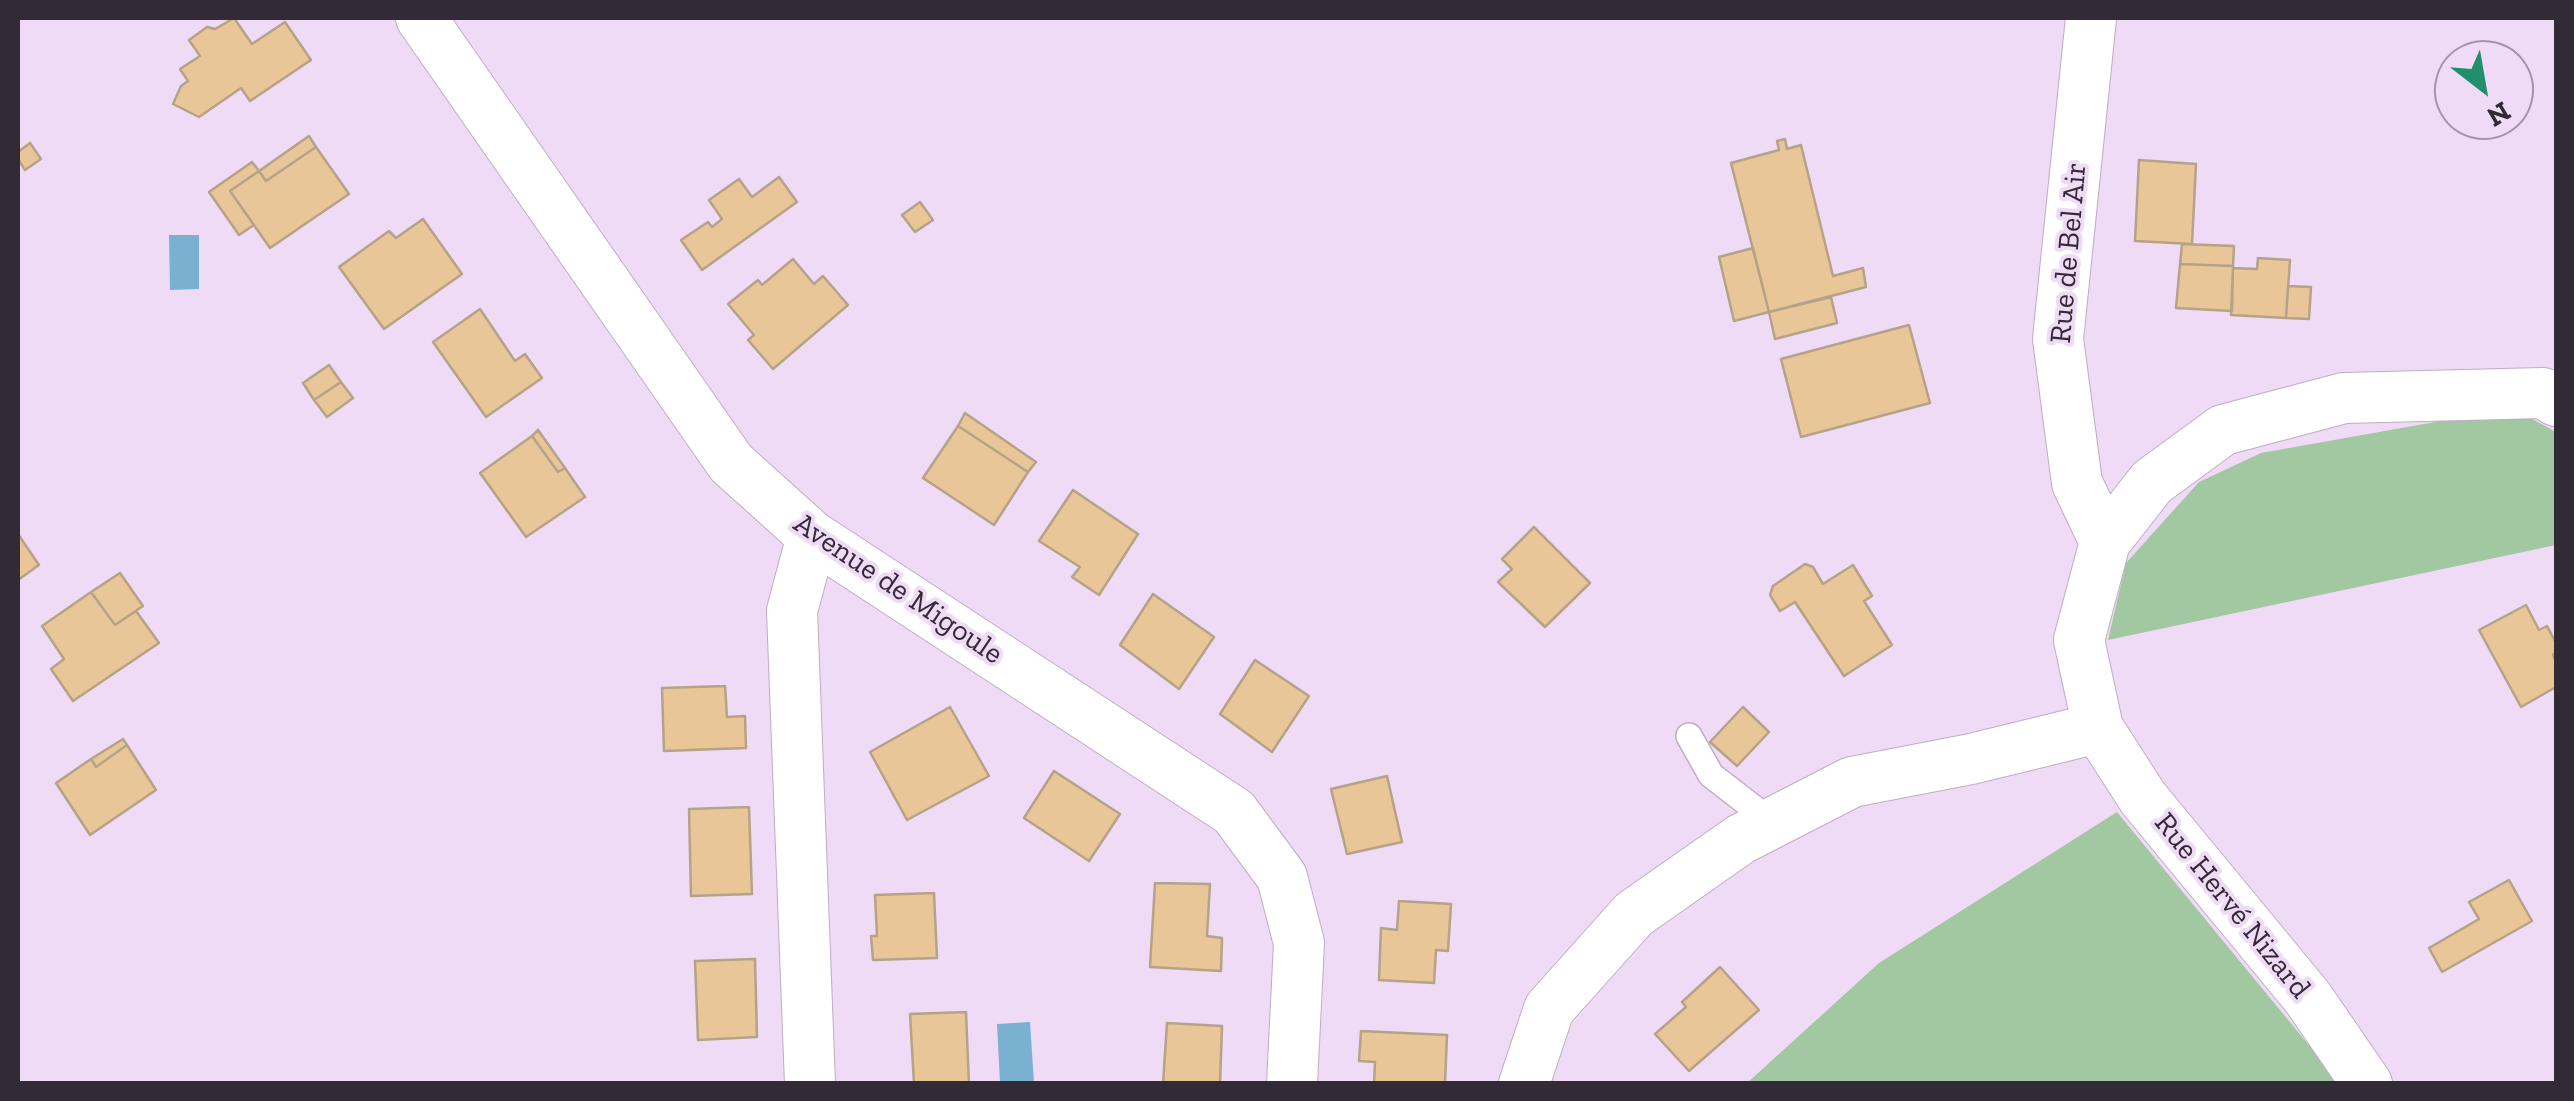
<!DOCTYPE html>
<meta charset="utf-8">
<style>
body{margin:0}
#map{position:relative;width:2574px;height:1101px;overflow:hidden;background:#efdbf5;font-family:"Zilla Slab",serif}
canvas{display:block}
.frame{position:absolute;inset:0;border:20px solid #322b35;pointer-events:none}
.north{position:absolute;left:2434px;top:40px;width:100px;height:100px;box-sizing:border-box;background:#efdbf5;border:2px solid #a395a8;border-radius:50%;rotate:149deg;font-size:28px;font-weight:700;line-height:40px;text-align:center;color:#322b35}
.north::after{content:'';display:block;margin:auto;width:35px;height:45px;background:#218e6c;clip-path:polygon(50% 0,100% 100%,50% 72%,0 100%)}
</style>
<div id="map">
<canvas width="2574" height="1101"></canvas>
<div class="frame"></div>
<div class="north">N</div>
</div>
<script>
const ctx = document.querySelector('canvas').getContext('2d');
ctx.lineJoin = 'round';
function paint(path, color) { ctx.fillStyle = color; ctx.fill(path, 'evenodd'); }
const toPath = rows => new Path2D(rows.map(r => 'M' + r).join(''));
function strokePath(path, color, width, dash) { ctx.strokeStyle = color; ctx.lineWidth = width; ctx.lineCap = dash ? 'butt' : 'round'; ctx.setLineDash(dash || []); ctx.stroke(path); }
function write(font, color, halo, rows, align = 'center') {
  ctx.font = font + ' "Zilla Slab",serif'; ctx.lineWidth = 8; ctx.setLineDash([]); ctx.textBaseline = 'middle'; ctx.strokeStyle = halo; ctx.fillStyle = color; for (const [text, x, y, turn = 0] of rows) {
    ctx.save(); ctx.translate(x, y); ctx.rotate((+turn || 0) * Math.PI / 180); ctx.textAlign = isNaN(turn) ? turn : align; if (halo) ctx.strokeText(text, 0, 0); ctx.fillText(text, 0, 0); ctx.restore();
  }
}
const green = toPath([
 [2452,419,2532,419,2556,432,2556,545,2108,640,2126,563,2199,482,2261,453],
 [2117,812,2340,1083,1746,1084,1879,963]
]);
const water = toPath([
 [169,235,199,235,199,289,170,290],
 [1030,1022,1034,1083,1000,1083,997,1024]
]);
const building = toPath([
 [234,18,252,44,285,22,311,60,250,101,241,88,199,117,173,104,181,86,188,81,180,69,200,56,189,40,207,27,215,29,234,18],
 [309,136,316,147,266,181,259,171,309,136],
 [1785,139,1787,149,1801,145,1833,276,1863,268,1866,287,1769,312,1731,163,1779,150,1777,141,1785,139],
 [30,143,41,159,25,170,18,159,18,152,30,143],
 [316,147,349,194,270,248,230,191,259,171,266,181,316,147],
 [2139,160,2196,164,2192,244,2135,241,2139,160],
 [252,162,259,171,230,191,254,225,239,235,209,192,252,162],
 [779,177,797,202,702,270,681,240,708,222,712,227,722,219,709,200,739,179,752,197,779,177],
 [920,202,933,220,915,232,902,215,920,202],
 [423,219,462,274,384,329,339,267,389,231,396,238,423,219],
 [2182,244,2234,246,2233,266,2180,264,2182,244],
 [1753,248,1769,312,1734,321,1719,257,1753,248],
 [2258,258,2290,260,2286,318,2231,315,2233,268,2257,269,2258,258],
 [793,259,814,284,823,276,848,305,773,369,748,340,754,335,728,304,758,280,762,285,793,259],
 [2180,264,2233,266,2232,311,2176,308,2180,264],
 [2288,286,2311,287,2309,319,2286,318,2288,286],
 [1831,297,1837,323,1775,339,1769,312,1831,297],
 [480,309,515,361,525,354,542,378,486,417,433,342,480,309],
 [1909,325,1930,403,1801,437,1781,359,1909,325],
 [329,365,341,382,314,400,303,383,329,365],
 [341,382,353,398,327,417,314,400,341,382],
 [965,413,1036,462,1028,472,958,426,965,413],
 [958,426,1028,472,994,525,923,478,958,426],
 [538,430,565,468,558,472,532,436,538,430],
 [532,436,558,472,565,468,585,497,526,537,480,473,532,436],
 [1073,490,1138,534,1099,595,1072,577,1080,567,1039,541,1073,490],
 [1534,527,1590,583,1545,627,1498,582,1512,569,1502,559,1534,527],
 [18,534,39,565,18,580,18,534],
 [1805,564,1813,567,1823,584,1853,565,1872,596,1864,601,1892,645,1844,676,1795,602,1780,611,1770,595,1773,586,1805,564],
 [120,573,143,606,115,625,91,592,120,573],
 [91,592,115,625,136,611,159,643,73,701,51,669,64,659,42,626,91,592],
 [1153,594,1214,637,1179,689,1120,645,1153,594],
 [2526,605,2539,630,2547,626,2556,643,2556,652,2553,655,2556,662,2556,687,2521,707,2479,630,2526,605],
 [1255,660,1309,696,1272,752,1220,714,1255,660],
 [725,686,727,717,745,716,746,748,664,751,662,688,725,686],
 [950,707,989,776,907,820,870,752,950,707],
 [1743,707,1769,732,1737,766,1710,742,1743,707],
 [123,739,127,745,96,767,91,759,123,739],
 [127,745,156,790,90,835,56,783,91,759,96,767,127,745],
 [1054,771,1120,814,1089,861,1024,818,1054,771],
 [1387,776,1402,842,1347,854,1331,789,1387,776],
 [749,807,752,894,691,896,689,809,749,807],
 [2509,880,2532,921,2442,972,2429,948,2479,919,2469,902,2509,880],
 [1155,883,1210,884,1207,936,1222,938,1221,971,1150,967,1155,883],
 [934,893,937,958,873,960,871,936,877,936,875,895,934,893],
 [1399,901,1451,904,1448,951,1436,950,1434,983,1379,980,1381,928,1397,930,1399,901],
 [755,959,757,1037,698,1040,695,961,755,959],
 [1720,967,1759,1010,1689,1071,1655,1034,1686,1007,1682,1002,1720,967],
 [966,1012,969,1084,914,1084,910,1014,966,1012],
 [1167,1023,1222,1026,1220,1084,1163,1084,1167,1023],
 [1361,1031,1447,1035,1445,1084,1374,1084,1375,1062,1359,1061,1361,1031]
]);
const lane = toPath([
 [1689,736,1711,775,1773,823]
]);
const street = toPath([
 [421,18,731,463,812,536,1234,812,1282,877,1299,943,1292,1084],
 [2091,18,2058,339,2077,483,2105,542],
 [810,1084,792,611,812,536],
 [1524,1084,1549,1009,1634,914,1741,839,1852,782,1971,759,2098,728],
 [2367,1084,2308,998,2143,798,2098,728,2079,640,2105,542,2152,482,2223,430,2344,398,2543,393,2556,401]
]);
const streetNames = [
 ["Rue de Bel Air",2069,253,-85],
 ["Avenue de Migoule",898,589,34],
 ["Rue Hervé Nizard",2232,906,51]
];
paint(green, '#a1c8a0');
paint(water, '#7ab0d0');
paint(building, '#e9c697');
strokePath(building, '#b5a289', 2.5);
strokePath(lane, '#bfacc5', 28);
strokePath(street, '#bfacc5', 52);
strokePath(lane, '#fff', 25);
strokePath(street, '#fff', 50);
write('30px', '#322b35', '#efdbf5', streetNames);
</script>
